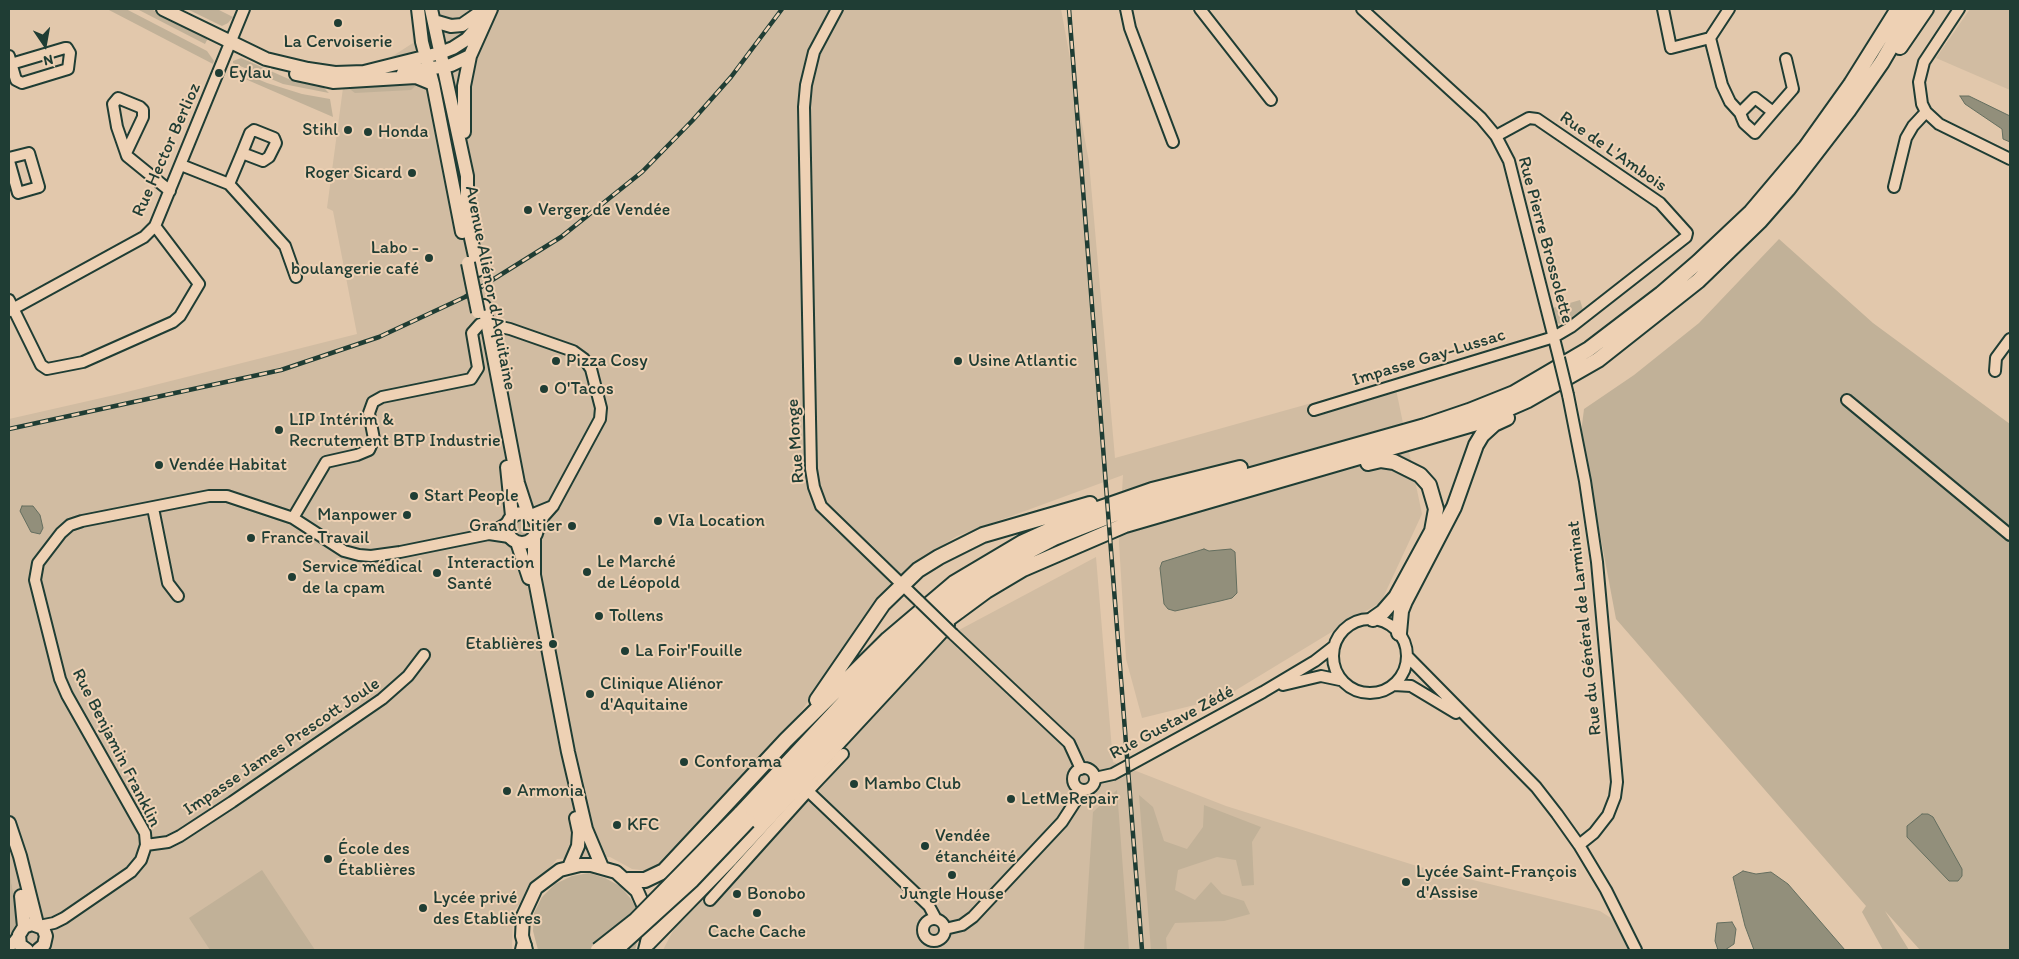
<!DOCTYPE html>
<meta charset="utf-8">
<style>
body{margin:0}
#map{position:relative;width:2019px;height:959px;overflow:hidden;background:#e2c8ac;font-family:Itim,sans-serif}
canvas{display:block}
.frame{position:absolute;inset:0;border:10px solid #1f3d34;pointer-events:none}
.north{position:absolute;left:20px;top:20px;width:50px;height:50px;-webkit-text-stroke:4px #eed1b4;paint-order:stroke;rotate:168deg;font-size:14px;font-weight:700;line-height:20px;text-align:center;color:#1f3d34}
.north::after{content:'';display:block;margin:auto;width:18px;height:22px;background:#1f3d34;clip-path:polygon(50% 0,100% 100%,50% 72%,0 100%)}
</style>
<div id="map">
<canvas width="2019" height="959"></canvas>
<div class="frame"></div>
<div class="north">N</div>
</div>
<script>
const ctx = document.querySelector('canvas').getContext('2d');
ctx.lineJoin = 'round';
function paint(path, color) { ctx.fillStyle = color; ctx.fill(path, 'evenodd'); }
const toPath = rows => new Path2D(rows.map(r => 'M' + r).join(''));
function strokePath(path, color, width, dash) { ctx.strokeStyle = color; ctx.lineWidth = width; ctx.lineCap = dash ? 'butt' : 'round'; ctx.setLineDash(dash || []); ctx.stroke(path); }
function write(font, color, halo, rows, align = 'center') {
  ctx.font = font + ' Itim,sans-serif'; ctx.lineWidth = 4; ctx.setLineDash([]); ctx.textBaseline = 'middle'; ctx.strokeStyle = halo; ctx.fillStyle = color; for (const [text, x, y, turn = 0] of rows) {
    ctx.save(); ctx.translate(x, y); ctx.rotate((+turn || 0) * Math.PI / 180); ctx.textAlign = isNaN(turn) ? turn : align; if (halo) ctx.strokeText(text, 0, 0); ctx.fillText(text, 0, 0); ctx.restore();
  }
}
const built = toPath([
 [410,9,1061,9,1089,162,1115,458,1394,380,1422,514,1381,602,1223,698,1142,718,1126,659,1119,542,1123,475,957,536,909,567,884,592,800,713,666,861,649,871,632,869,610,857,557,859,513,912,512,950,9,950,9,940,18,918,9,870,9,419,119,394,357,334,333,211,327,208,343,88,413,43],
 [1970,9,2010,9,2010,90,1936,58],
 [1096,557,1113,762,1226,806,1420,867,1600,911,1636,934,1636,950,663,950,674,929,944,638]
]);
const green = toPath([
 [107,9,126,9,207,51,214,61,213,64],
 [137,9,151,9,208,38,205,44],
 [187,9,217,9,233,17,228,23,222,26],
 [241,58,291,80,323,87,329,93,283,84,233,63,233,61],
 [231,68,267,83,302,94,330,99,333,117,229,72],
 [400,82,419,83,411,90,355,93,347,87,378,87],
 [1779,239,1873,323,2010,424,2010,950,1920,950,1885,911,1909,950,1883,950,1862,912,1866,906,1616,619,1581,433,1584,409,1634,375,1699,323],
 [1580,300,1584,313,1568,325,1556,323,1553,316,1553,308],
 '514 529a9 9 0 1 1 18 0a9 9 0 1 1-18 0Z',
 [1117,790,1129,950,1084,950,1093,812],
 [1139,795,1153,807,1164,841,1187,849,1203,827,1204,805,1261,827,1252,842,1254,885,1242,886,1236,860,1217,857,1178,870,1175,890,1195,900,1211,882,1222,894,1244,901,1250,914,1224,921,1175,923,1166,938,1167,950,1151,950],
 [9,870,18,918,9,940],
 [262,870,315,950,210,950,189,918],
 [589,873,605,878,620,886,631,899,638,912,640,931,635,950,538,950,533,931,534,913,542,897,555,884,572,876]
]);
const water = toPath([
 [1960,96,1969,96,2010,116,2010,142,2003,139,2002,129,1965,104,1960,96],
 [22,506,33,506,40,515,43,528,40,534,31,532,20,511,22,506],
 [1204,549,1209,551,1231,549,1235,552,1237,593,1232,598,1220,601,1175,611,1168,609,1164,604,1160,568,1162,562,1204,549],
 [1922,814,1928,814,1933,817,1962,869,1962,876,1958,881,1949,881,1907,837,1907,826,1922,814],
 [1743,871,1756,874,1771,872,1788,884,1845,950,1754,950,1745,926,1733,877,1743,871],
 [1732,922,1736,929,1734,944,1725,950,1718,950,1715,941,1717,923,1732,922]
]);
const minor = toPath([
 [837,9,814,52,806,85,804,107,811,469,814,487,821,506,920,602],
 [1126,9,1130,28,1173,142],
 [1200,9,1271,100],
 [1362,9,1481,118,1496,136,1509,161,1559,358],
 [1663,9,1671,48,1710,38],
 [1729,9,1710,38,1722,85,1730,102,1740,113,1744,123,1755,133,1773,112,1755,98,1740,113],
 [1959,9,1924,62,1919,82,1922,104,1926,112,1939,124,2010,159],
 [9,56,16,80,22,83,68,69,70,53,67,48,65,48,11,64],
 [1773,112,1793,89,1786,59],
 [126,153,143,117,143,110,140,107,118,98,113,104,117,127,126,153,127,156,170,191],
 [9,158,29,153,39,187,18,193,9,161],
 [181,165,229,184,285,246,296,277],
 [229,184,242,153,250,133,254,130,274,138,276,143,269,157,263,161,242,153],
 [1894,187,1906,138,1913,126,1926,112],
 [9,300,41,365,47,369,83,362,173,322,180,316,199,284,155,226],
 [9,311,144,237,155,226,244,9],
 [488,324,510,329,573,351,584,359,591,369,601,408,600,419,553,506],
 [1995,371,1996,358,2010,339],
 [1568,395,1585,481,1597,562,1617,782,1615,797,1608,815,1594,833,1579,845],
 [1847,400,2010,535],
 [1314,410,1554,337,1571,327,1686,237,1687,233,1660,203,1537,119,1529,118,1496,136],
 [153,508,168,583,178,596],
 [531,515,553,506,537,524],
 [293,518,326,462,357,455,369,450,374,439,369,413,373,402,382,397,471,379,478,368,472,333,480,324],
 [507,523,489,534,509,537],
 '1333 656a37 37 0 1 1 74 0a37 37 0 1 1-74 0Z',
 [953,634,1069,743,1081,769],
 [1407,656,1536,787,1557,814,1579,845,1606,890,1636,950],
 [1283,685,1321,676,1340,680],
 [1394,685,1411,686,1456,713],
 [843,754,808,791,929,906,936,919],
 '1073 779a11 11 0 1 1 22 0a11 11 0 1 1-22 0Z',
 [1095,778,1113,774,1263,692,1315,661,1333,647],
 [146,845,168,842,180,836,232,802,382,699,408,676,424,655],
 [710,900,808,791],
 '923 930a11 11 0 1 1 22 0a11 11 0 1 1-22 0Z',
 [39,926,54,923,64,918,131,872,141,860,146,845,145,833,67,695,60,679,35,580,38,563,61,533,70,525,82,521,209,496,227,496,293,518,344,551,359,555,371,556,400,552,489,534],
 [945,929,962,925,973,917,1062,822,1082,791],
 [9,948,19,935]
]);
const major = toPath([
 [163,9,266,59,308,69,335,73,364,72,440,53,453,48,467,39,487,16],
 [418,9,422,42,433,84,462,232],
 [431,9,467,176,467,220,478,270],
 [434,21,451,26,462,25,485,9],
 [403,73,451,65,470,56,491,9],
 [296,74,333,82,416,77,433,84],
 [464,132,464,86,470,56],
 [484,306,518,483,528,514],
 [507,467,512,516],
 '507 528a15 15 0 1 1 30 0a15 15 0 1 1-30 0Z',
 [534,537,534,575,568,752,586,829,602,867],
 [517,542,529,578],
 [9,823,20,856,37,924],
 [569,867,578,846,579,832,576,818],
 [21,896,24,927],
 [27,950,20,945,19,935,24,927,32,924,43,928,46,936,44,945,38,950],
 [526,950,522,936,523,916,536,888,560,870,580,865,591,865,616,872,637,891,648,916,650,930,645,950]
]);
const highway = toPath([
 [1900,47,1926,9],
 [1368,463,1381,460,1394,462,1420,475,1429,485,1436,509,1432,531,1396,597,1383,612,1373,619],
 [1399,633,1401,611,1405,601,1454,507,1476,445,1482,435,1494,424,1507,418],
 [817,700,883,604,918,570,939,557,983,535,1090,504],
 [740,814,903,639,979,580,1016,558,1054,538,1120,512,1425,426,1469,411,1514,393,1589,349,1661,294,1698,262,1751,212,1806,147,1851,84,1898,9],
 [748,821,910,647,986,591,1023,569,1125,525,1473,424,1528,400,1598,360,1698,281,1760,221,1788,189,1848,111,1882,62,1913,9],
 [628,880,645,880,664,871,786,740,888,639,954,583,1023,542,1089,512,1152,490,1240,468],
 [648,943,731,858,947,625],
 [523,950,524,946]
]);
const rail = toPath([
 [1069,9,1142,950],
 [9,429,281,370,379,337,465,297,561,237,642,172,692,121,731,77,782,9]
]);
const minorBridge = toPath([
 [1559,358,1568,395],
 [920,602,953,634]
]);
const majorBridge = toPath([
 [468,263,478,312]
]);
const highwayBridge = toPath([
 [598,950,636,920,740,814],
 [615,950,692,880,748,821]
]);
const markers = [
 [338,23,5,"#1f3d34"],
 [219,73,5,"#1f3d34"],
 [348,130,5,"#1f3d34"],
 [368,132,5,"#1f3d34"],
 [412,173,5,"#1f3d34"],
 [528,210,5,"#1f3d34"],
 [429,258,5,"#1f3d34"],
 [556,361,5,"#1f3d34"],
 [958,361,5,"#1f3d34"],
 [544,389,5,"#1f3d34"],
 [279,430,5,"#1f3d34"],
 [159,465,5,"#1f3d34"],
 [414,496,5,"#1f3d34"],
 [407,515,5,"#1f3d34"],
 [658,521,5,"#1f3d34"],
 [572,526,5,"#1f3d34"],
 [251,538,5,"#1f3d34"],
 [587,572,5,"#1f3d34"],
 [437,573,5,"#1f3d34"],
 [292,577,5,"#1f3d34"],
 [599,616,5,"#1f3d34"],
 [553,644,5,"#1f3d34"],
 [625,651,5,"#1f3d34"],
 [590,694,5,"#1f3d34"],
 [684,762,5,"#1f3d34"],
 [854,784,5,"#1f3d34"],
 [507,791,5,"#1f3d34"],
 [1011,799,5,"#1f3d34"],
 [617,825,5,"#1f3d34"],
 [925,846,5,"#1f3d34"],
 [328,859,5,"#1f3d34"],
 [952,875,5,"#1f3d34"],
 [1406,882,5,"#1f3d34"],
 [737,894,5,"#1f3d34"],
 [423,908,5,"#1f3d34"],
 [757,913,5,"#1f3d34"]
];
const poiNames = [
 ["La Cervoiserie",338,42,"center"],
 ["Eylau",229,73],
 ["Stihl",338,130,"right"],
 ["Honda",378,132],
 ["Roger Sicard",402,173,"right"],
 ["Verger de Vendée",538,210],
 ["Labo -",419,248,"right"],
 ["boulangerie café",419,269,"right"],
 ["Pizza Cosy",566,361],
 ["Usine Atlantic",968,361],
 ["O'Tacos",554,389],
 ["LIP Intérim &",289,420],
 ["Recrutement BTP Industrie",289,441],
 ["Vendée Habitat",169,465],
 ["Start People",424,496],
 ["Manpower",397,515,"right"],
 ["VIa Location",668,521],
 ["Grand Litier",562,526,"right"],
 ["France Travail",261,538],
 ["Le Marché",597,562],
 ["de Léopold",597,583],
 ["Interaction",447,563],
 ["Santé",447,584],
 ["Service médical",302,567],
 ["de la cpam",302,588],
 ["Tollens",609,616],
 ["Etablières",543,644,"right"],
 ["La Foir'Fouille",635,651],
 ["Clinique Aliénor",600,684],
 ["d'Aquitaine",600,705],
 ["Conforama",694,762],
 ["Mambo Club",864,784],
 ["Armonia",517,791],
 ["LetMeRepair",1021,799],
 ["KFC",627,825],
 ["Vendée",935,836],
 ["étanchéité",935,857],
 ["École des",338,849],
 ["Établières",338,870],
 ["Lycée Saint-François",1416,872],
 ["d'Assise",1416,893],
 ["Bonobo",747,894],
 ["Jungle House",952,894,"center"],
 ["Lycée privé",433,898],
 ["des Etablières",433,919],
 ["Cache Cache",757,932,"center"]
];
const streetNames = [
 ["Rue Hector Berlioz",167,150,-66],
 ["Rue de L'Ambois",1613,152,35],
 ["Rue Pierre Brossolette",1545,240,75],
 ["Avenue Aliénor d'Aquitaine",490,288,79],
 ["Impasse Gay-Lussac",1429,358,-17],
 ["Rue Monge",796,441,-94],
 ["Rue du Général de Larminat",1585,628,-96],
 ["Rue Gustave Zédé",1172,723,-28],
 ["Impasse James Prescott Joule",282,747,-34],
 ["Rue Benjamin Franklin",116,748,63]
];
paint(built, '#d1bca2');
paint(green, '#c1b198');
paint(water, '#928f7b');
strokePath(water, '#646e5f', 1);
strokePath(minor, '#1f3d34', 14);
strokePath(major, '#1f3d34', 16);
strokePath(highway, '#1f3d34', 18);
strokePath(minor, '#eed1b4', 10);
strokePath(major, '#eed1b4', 12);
strokePath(highway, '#eed1b4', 14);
strokePath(rail, '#1f3d34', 4.5);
strokePath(rail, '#eed1b4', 2.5, [8]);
strokePath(minorBridge, '#1f3d34', 14, []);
strokePath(majorBridge, '#1f3d34', 16, []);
strokePath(highwayBridge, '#1f3d34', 18, []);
strokePath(minorBridge, '#eed1b4', 10);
strokePath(majorBridge, '#eed1b4', 12);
strokePath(highwayBridge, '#eed1b4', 14);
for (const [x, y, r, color] of markers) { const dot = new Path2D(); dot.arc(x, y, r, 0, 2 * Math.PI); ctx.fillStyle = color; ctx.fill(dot); strokePath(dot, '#eed1b4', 2); }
write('18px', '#1f3d34', '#eed1b4', poiNames, 'left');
write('18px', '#1f3d34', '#eed1b4', streetNames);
</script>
